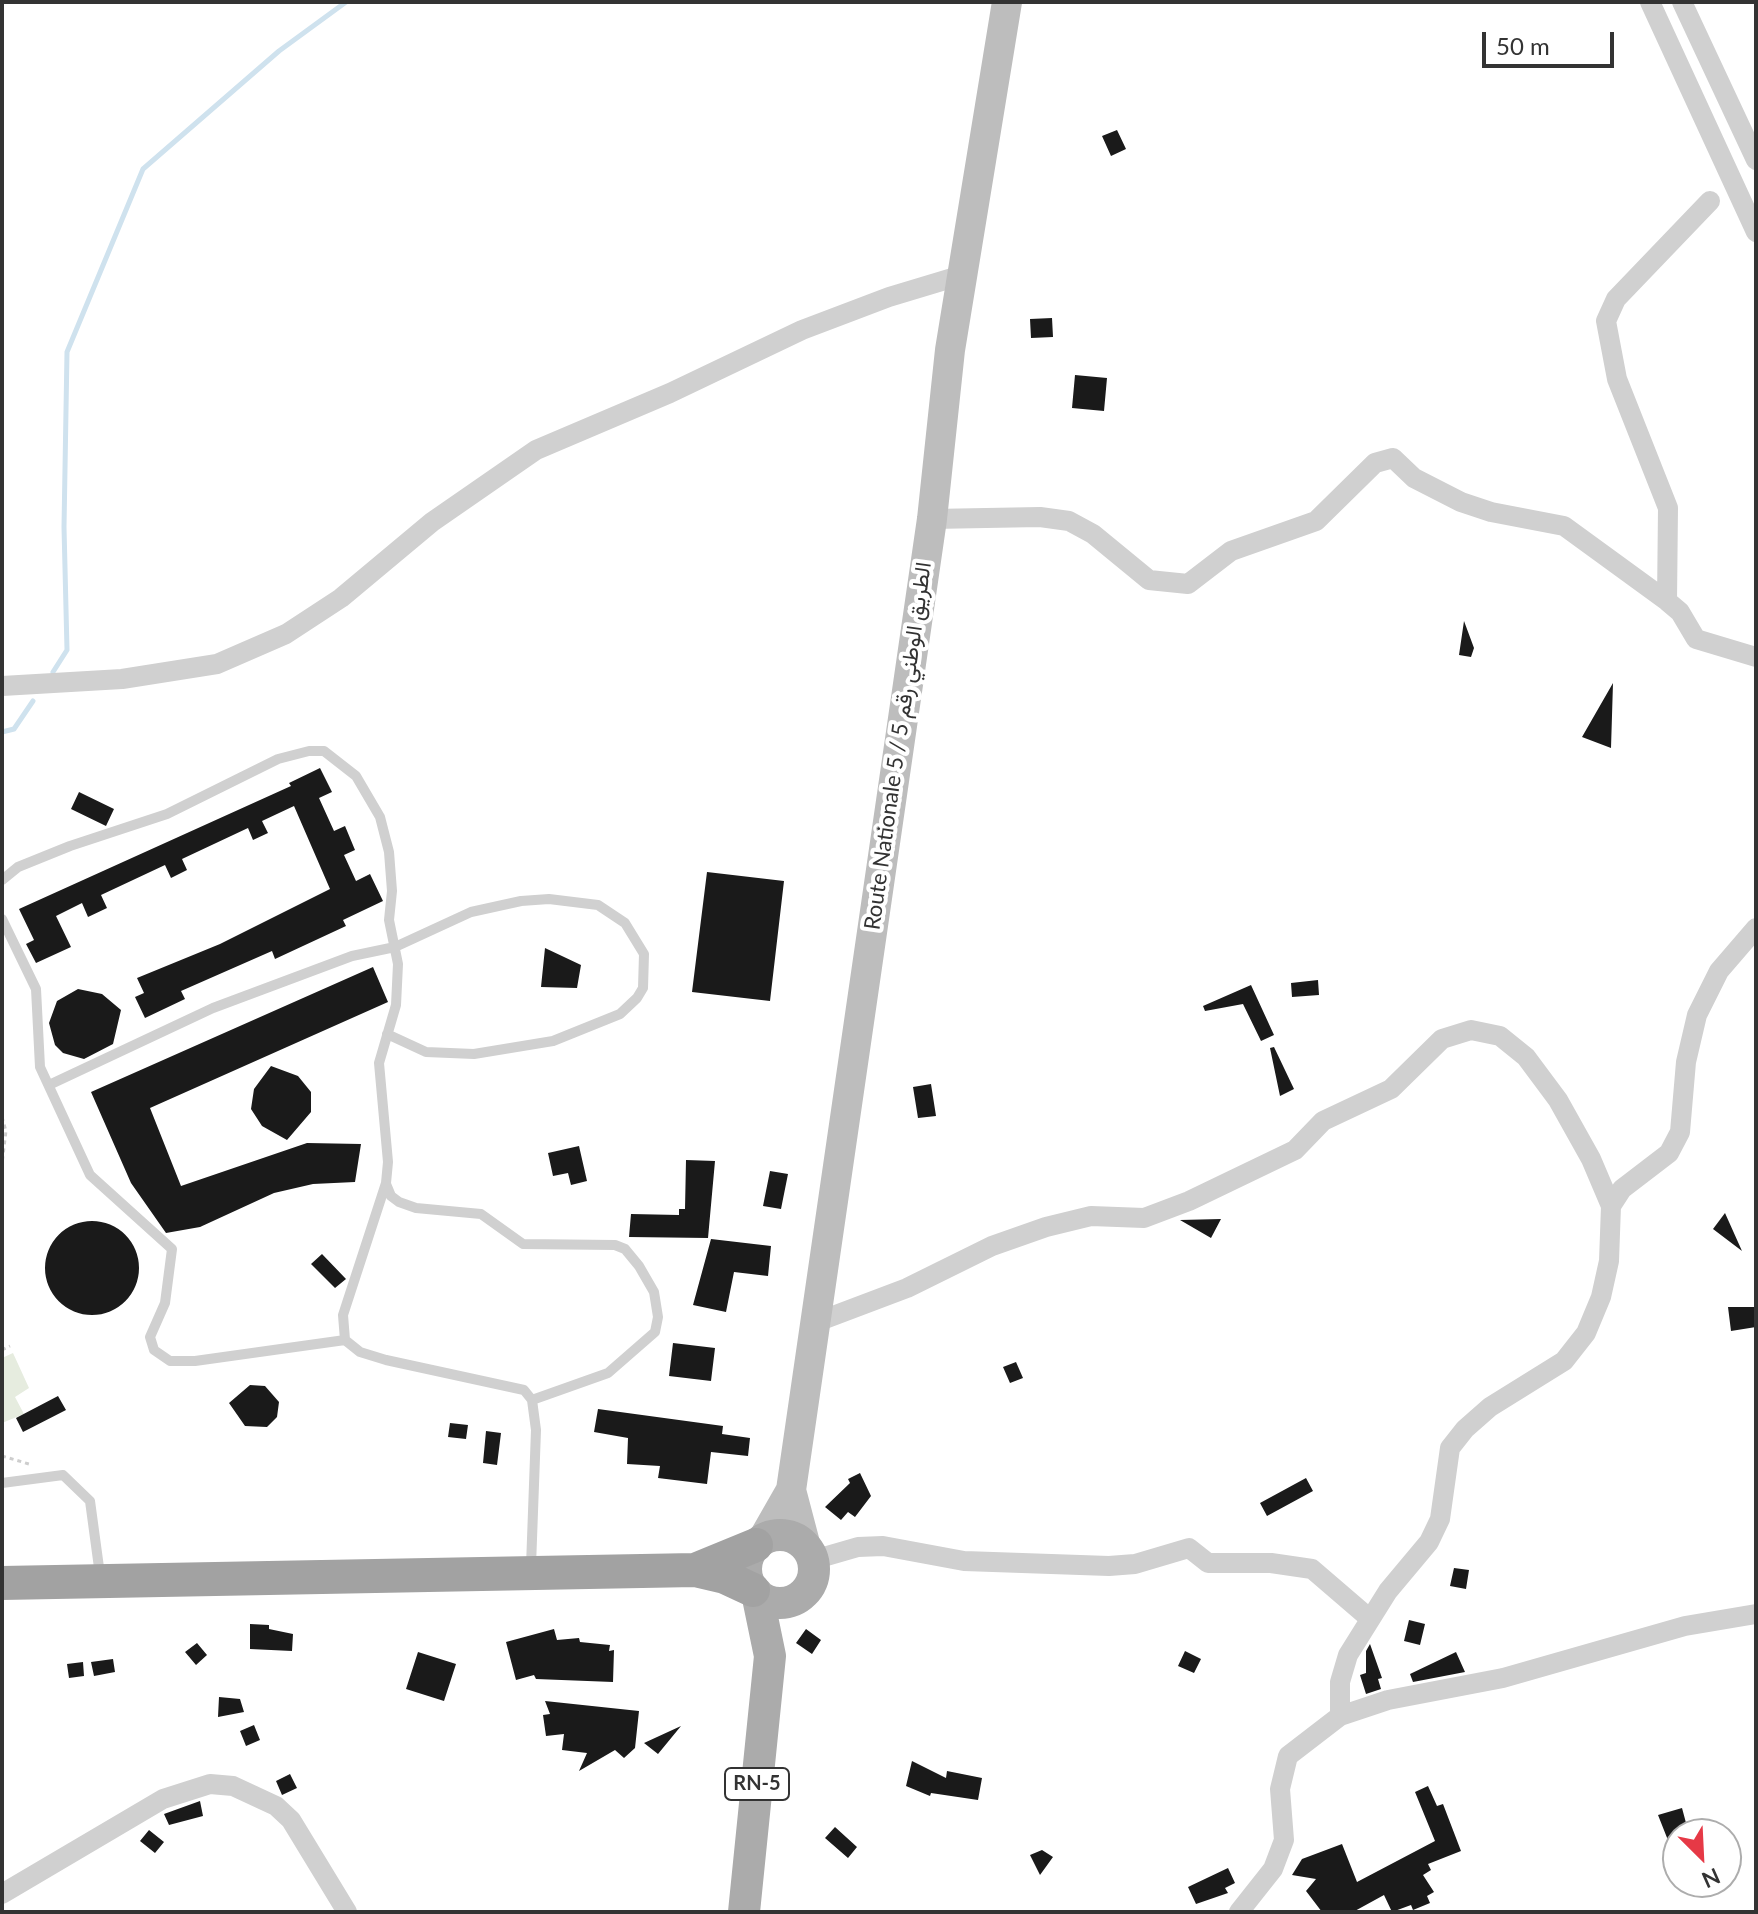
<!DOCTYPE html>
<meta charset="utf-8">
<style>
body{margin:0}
#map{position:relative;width:1758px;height:1914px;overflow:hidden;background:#fff;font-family:Lato,sans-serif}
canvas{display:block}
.frame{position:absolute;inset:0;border:4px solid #333;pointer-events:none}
.north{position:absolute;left:1662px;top:1818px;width:80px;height:80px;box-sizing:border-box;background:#fff;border:2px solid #adadad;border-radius:50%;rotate:156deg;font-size:22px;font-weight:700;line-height:32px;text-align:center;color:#333}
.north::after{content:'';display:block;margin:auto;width:28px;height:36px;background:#e63946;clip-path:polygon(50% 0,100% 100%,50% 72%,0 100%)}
.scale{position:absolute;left:1482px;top:32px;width:132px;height:36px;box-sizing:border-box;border:4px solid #333;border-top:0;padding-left:10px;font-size:24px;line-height:28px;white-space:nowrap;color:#333;-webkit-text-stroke:6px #fff;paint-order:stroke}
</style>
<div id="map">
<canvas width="1758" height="1914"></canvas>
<div class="frame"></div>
<div class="north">N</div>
<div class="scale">50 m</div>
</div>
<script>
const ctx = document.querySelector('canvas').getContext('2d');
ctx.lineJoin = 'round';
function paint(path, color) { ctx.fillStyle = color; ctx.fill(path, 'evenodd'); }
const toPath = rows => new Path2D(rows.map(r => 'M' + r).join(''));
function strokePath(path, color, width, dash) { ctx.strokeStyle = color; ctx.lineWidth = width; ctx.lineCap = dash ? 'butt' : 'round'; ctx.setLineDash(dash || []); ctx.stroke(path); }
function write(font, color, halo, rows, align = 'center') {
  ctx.font = font + ' Lato,Vazirmatn,sans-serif'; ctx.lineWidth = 8; ctx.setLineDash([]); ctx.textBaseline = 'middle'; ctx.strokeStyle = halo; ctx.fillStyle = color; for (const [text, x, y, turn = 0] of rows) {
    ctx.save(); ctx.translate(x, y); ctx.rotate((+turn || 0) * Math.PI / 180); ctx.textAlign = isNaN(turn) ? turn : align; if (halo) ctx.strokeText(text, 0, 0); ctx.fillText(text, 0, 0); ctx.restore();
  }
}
const green = toPath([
 [13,1353,29,1388,15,1397,24,1414,2,1423,2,1358]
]);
const stream = toPath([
 [53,672,67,650,64,527,67,352,143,169,279,51,346,2],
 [2,732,14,729,33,701]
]);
const building = toPath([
 [1117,130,1126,149,1111,156,1102,136],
 [1052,318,1053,337,1031,338,1030,319],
 [1075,375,1107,378,1104,411,1072,408],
 [1464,621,1474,648,1471,657,1459,655],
 [1613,683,1611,748,1582,737],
 [320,768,332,792,319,798,334,831,345,826,355,850,344,855,356,881,370,874,383,901,343,920,346,926,275,959,272,951,181,991,185,999,145,1018,135,997,144,993,137,978,220,944,330,889,294,806,262,821,268,833,253,840,248,828,182,859,187,870,171,878,165,865,101,895,107,908,88,917,82,903,56,916,71,947,36,963,26,944,34,940,19,909,291,786,289,783],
 [79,792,114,809,106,826,71,809],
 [707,872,784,881,770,1001,692,992],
 [545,948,581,965,577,988,541,987],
 [373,967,388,1002,150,1108,181,1186,307,1143,361,1144,355,1182,313,1184,274,1193,200,1227,166,1233,131,1183,91,1092],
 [1318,980,1319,995,1292,997,1291,983],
 [1251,985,1274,1035,1261,1041,1243,1004,1205,1011,1203,1006],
 [78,989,102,994,121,1010,113,1044,84,1059,63,1053,55,1045,49,1023,57,1001],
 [1274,1047,1294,1089,1280,1096,1270,1048],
 [271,1066,298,1076,311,1092,311,1112,287,1140,262,1126,251,1109,254,1089],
 [931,1084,936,1116,918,1118,913,1087],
 [579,1146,587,1181,571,1185,568,1173,553,1176,548,1153],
 [686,1160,715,1161,708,1238,629,1237,631,1214,679,1215,679,1209,685,1209],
 [770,1171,788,1174,781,1209,763,1206],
 [1725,1213,1742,1251,1713,1229],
 [1221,1219,1211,1238,1180,1220],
 '45 1268a47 47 0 1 1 94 0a47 47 0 1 1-94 0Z',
 [711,1239,771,1246,768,1276,734,1272,726,1312,693,1305],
 [322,1254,346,1279,335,1288,311,1264],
 [1728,1307,1756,1307,1756,1327,1731,1331],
 [673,1343,715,1348,711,1381,669,1376],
 [1016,1362,1023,1378,1010,1383,1003,1367],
 [250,1385,265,1386,279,1402,277,1417,267,1427,245,1426,229,1403],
 [58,1396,66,1410,23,1432,16,1418],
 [598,1409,723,1426,722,1434,750,1438,748,1456,711,1452,707,1484,658,1478,660,1466,627,1464,628,1438,594,1432],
 [450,1423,468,1425,466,1439,448,1437],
 [486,1431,501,1433,497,1465,483,1463],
 [860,1473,871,1496,855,1517,848,1512,841,1520,825,1507,850,1483,848,1479],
 [1306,1478,1313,1491,1267,1516,1260,1503],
 [1454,1568,1469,1570,1466,1589,1450,1586],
 [1409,1620,1425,1624,1420,1645,1404,1641],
 [250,1624,269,1625,269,1629,293,1634,292,1651,250,1649],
 [554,1629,557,1640,579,1638,580,1642,610,1645,609,1651,614,1650,613,1682,536,1679,534,1675,516,1680,506,1642],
 [806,1629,821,1640,812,1654,796,1643],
 [197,1643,207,1655,196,1665,185,1652],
 [1370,1644,1382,1678,1378,1679,1381,1689,1366,1694,1360,1675,1366,1673,1366,1651],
 [1185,1651,1201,1659,1194,1673,1178,1666],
 [418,1652,456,1664,444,1701,406,1689],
 [1456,1652,1465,1672,1413,1682,1410,1674],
 [113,1659,115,1672,94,1676,91,1662],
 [83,1662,84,1676,69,1678,67,1664],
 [219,1697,240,1699,244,1712,218,1717],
 [545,1701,639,1711,635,1748,624,1758,615,1750,579,1771,587,1753,562,1750,564,1734,546,1736,543,1715,550,1714],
 [254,1725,260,1740,246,1746,240,1731],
 [681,1726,658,1754,644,1743],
 [912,1761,946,1778,947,1771,982,1778,978,1800,931,1793,930,1796,906,1786],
 [290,1774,297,1788,282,1795,276,1781],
 [1428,1786,1437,1806,1443,1804,1461,1851,1428,1864,1431,1870,1423,1875,1434,1892,1427,1896,1430,1903,1413,1910,1411,1905,1392,1912,1384,1895,1353,1912,1322,1912,1306,1891,1316,1879,1292,1875,1302,1859,1342,1844,1357,1882,1435,1841,1415,1792],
 [200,1801,203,1816,169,1825,164,1814],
 [1682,1808,1689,1834,1678,1834,1677,1863,1658,1815],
 [835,1827,857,1847,848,1858,825,1838],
 [149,1830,164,1842,155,1853,140,1841],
 [1042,1850,1053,1857,1040,1875,1030,1855],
 [1228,1868,1235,1883,1225,1888,1228,1893,1196,1904,1188,1887]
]);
const path = toPath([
 [2,1117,6,1131,2,1164],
 [2,1350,10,1346],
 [2,1456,29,1464]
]);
const service = toPath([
 [2,880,18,867,70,846,167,814,278,759,309,751,324,751,356,776,380,817,389,852,392,891,389,920,398,964,396,1005,379,1063,388,1162,386,1183,343,1315,345,1340],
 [2,919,36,989,40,1067,90,1175,172,1249,165,1303,150,1337,154,1350,170,1361,195,1361,345,1340,360,1352,386,1360,524,1390,532,1400,536,1430,531,1566],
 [49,1085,213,1008,352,956,395,947,471,912,521,901,549,899,598,905,625,923,644,954,643,988,637,998,620,1014,553,1041,474,1054,426,1052,387,1034],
 [386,1184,391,1196,399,1202,416,1208,481,1214,523,1244,615,1245,625,1249,639,1266,654,1292,658,1317,655,1332,608,1373,532,1400],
 [2,1483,63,1475,90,1501,100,1575]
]);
const minor = toPath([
 [1650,2,1756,232],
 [1682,2,1756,160],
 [932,519,1040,517,1069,521,1093,534,1149,580,1188,584,1231,551,1316,521,1375,463,1393,458,1414,478,1461,502,1491,512,1564,526,1667,601,1680,612,1696,639,1756,657],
 [1667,601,1668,508,1617,379,1606,321,1616,299,1710,201],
 [2,686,122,679,217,664,286,634,341,598,432,522,536,450,670,393,802,330,889,297,962,275],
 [817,1322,907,1288,992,1246,1046,1227,1091,1216,1144,1218,1189,1201,1295,1150,1323,1121,1391,1089,1442,1039,1471,1030,1500,1036,1526,1057,1558,1100,1591,1159,1611,1206],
 [813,1560,858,1547,883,1546,964,1561,1109,1566,1135,1564,1189,1548,1208,1563,1271,1563,1312,1569,1369,1618],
 [1340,1716,1340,1682,1348,1655,1388,1591,1429,1542,1440,1519,1450,1448,1465,1429,1490,1407,1564,1361,1586,1333,1601,1297,1609,1261,1611,1206,1622,1189,1669,1153,1680,1132,1686,1062,1697,1015,1719,971,1756,928],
 [2,1894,163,1799,210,1784,233,1786,276,1806,291,1820,347,1912],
 [1239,1912,1273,1869,1284,1840,1280,1789,1288,1756,1340,1716,1388,1700,1503,1678,1685,1626,1756,1614]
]);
const secondary = toPath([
 [791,1490,806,1547],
 [763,1539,791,1490,932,519,950,350,1007,2]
]);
const primary = toPath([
 '746 1569a34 34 0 1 1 68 0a34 34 0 1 1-68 0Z',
 [744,1912,770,1656,757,1593]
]);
const trunk = toPath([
 [695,1570,756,1545],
 [2,1583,695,1570,725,1577,753,1590]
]);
const shields = [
 [757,1784,64]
];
const shieldNames = [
 ["RN-5",757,1784]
];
const streetNames = [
 ["Route Nationale 5 / الطريق الوطني رقم 5",898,746,-82]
];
paint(green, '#e6ecdf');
strokePath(stream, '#cfe2ee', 5);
paint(building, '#1a1a1a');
strokePath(path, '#cdcdcd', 3, [4, 4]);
strokePath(service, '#d0d0d0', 10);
strokePath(minor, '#d0d0d0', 20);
strokePath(secondary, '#bdbdbd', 30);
strokePath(primary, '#ababab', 32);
strokePath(trunk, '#a2a2a2', 34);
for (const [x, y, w] of shields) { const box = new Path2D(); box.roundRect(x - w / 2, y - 16, w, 32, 6); ctx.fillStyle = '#fff'; ctx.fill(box); strokePath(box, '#333', 2); }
write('bold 20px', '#333', null, shieldNames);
write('22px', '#333', '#fff', streetNames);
</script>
